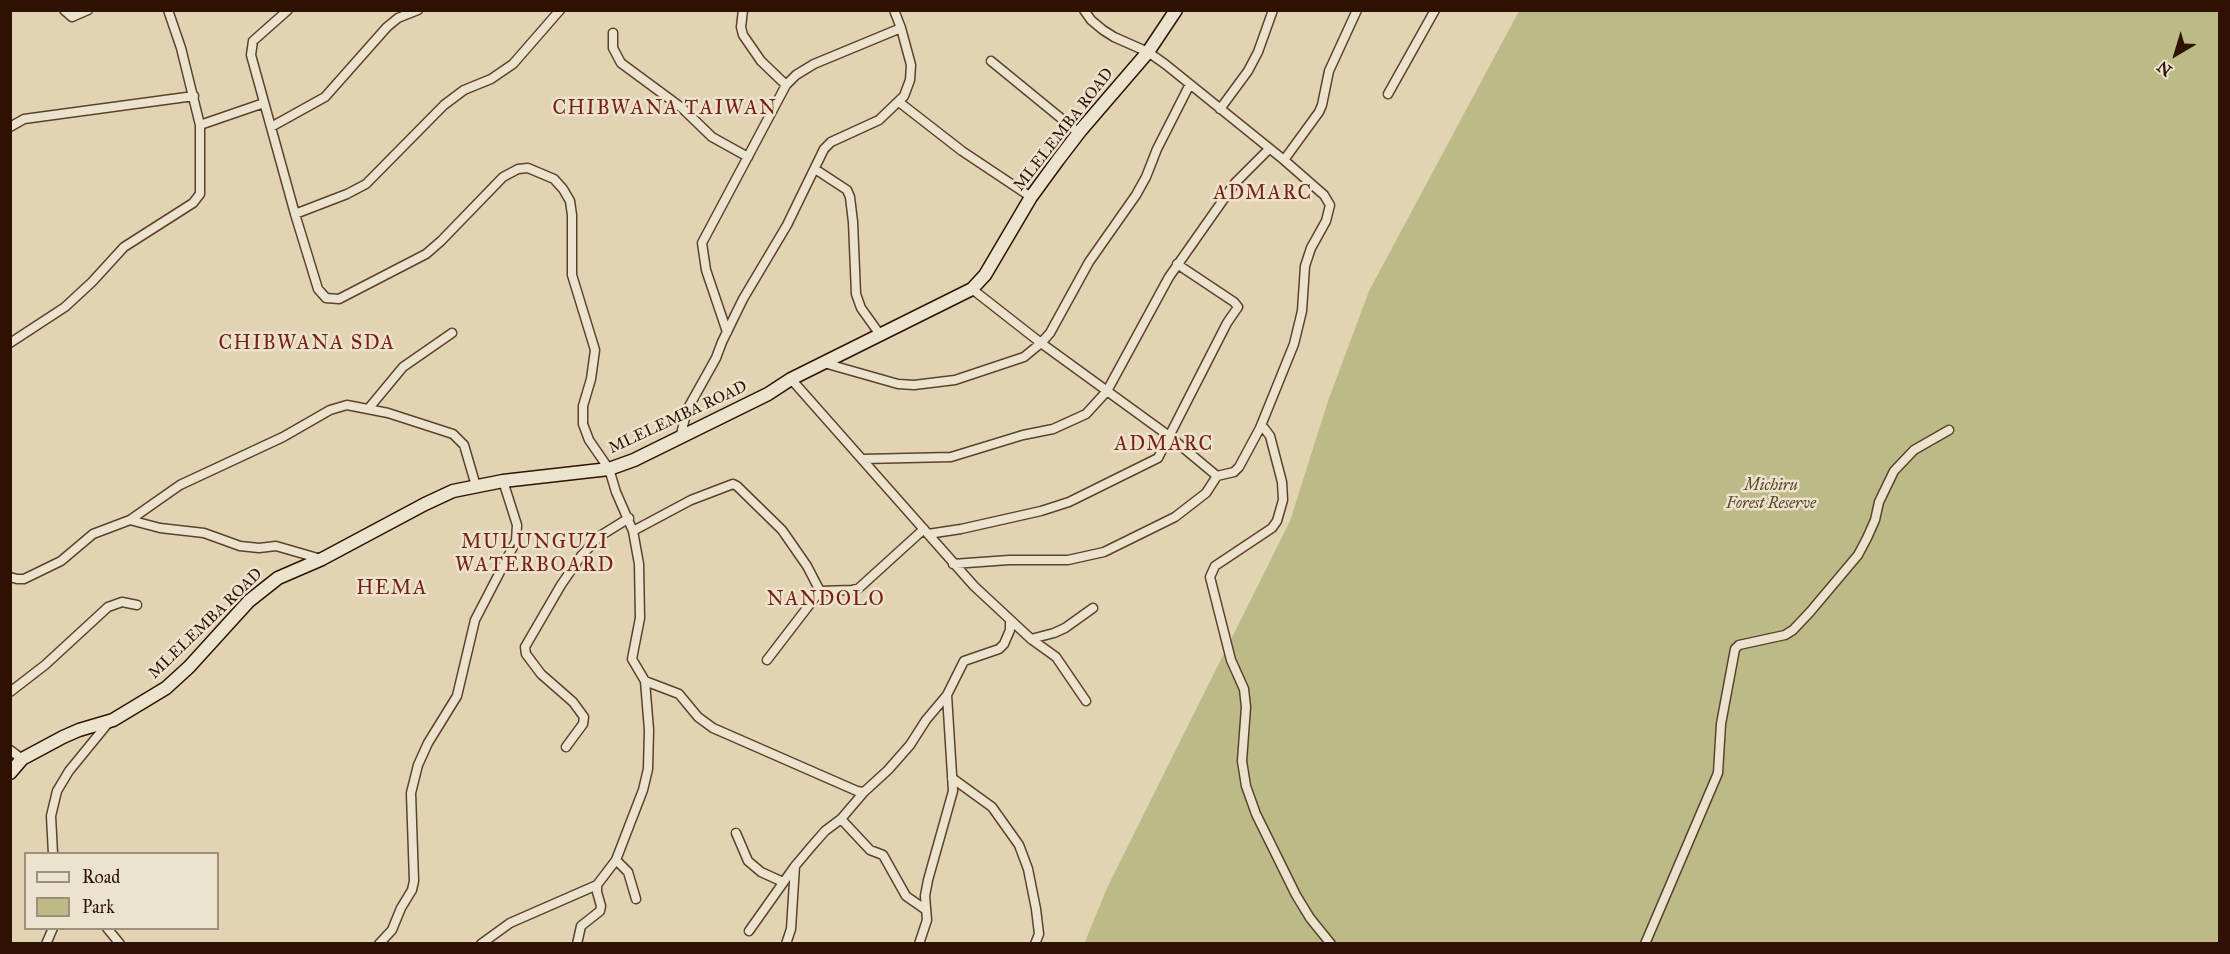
<!DOCTYPE html>
<style>
body{margin:0}
#map{position:relative;width:2230px;height:954px;overflow:hidden;background:#e2d4b3;font-family:"IM FELL Great Primer",serif}
canvas{display:block}
.frame{position:absolute;inset:0;border:12px solid #2f1100;pointer-events:none}
.legend{position:absolute;left:24px;top:852px;width:195px;height:78px;box-sizing:border-box;background:#ece3ce;border:2px solid #a08f7c;margin:0;padding:8px 10px;list-style:none;font-size:18px;color:#2f1100}
.legend li{display:flex;align-items:center;gap:12px;height:30px}
.legend b{width:30px;border:2px solid #a08f7c}
.north{position:absolute;left:2146px;top:24px;width:60px;height:60px;-webkit-text-stroke:4px #ece3ce;paint-order:stroke;rotate:218deg;font-size:16px;font-weight:700;line-height:24px;text-align:center;color:#2f1100}
.north::after{content:'';display:block;margin:auto;width:21px;height:27px;background:#2f1100;clip-path:polygon(50% 0,100% 100%,50% 72%,0 100%)}
</style>
<div id="map">
<canvas width="2230" height="954"></canvas>
<div class="frame"></div>
<ul class="legend">
<li><b style="height:8px;background:#ece3ce"></b>Road</li>
<li><b style="height:16px;background:#bcbb87"></b>Park</li>
</ul>
<div class="north">N</div>
</div>
<script>
const ctx = document.querySelector('canvas').getContext('2d');
ctx.lineJoin = 'round';
function paint(path, color) { ctx.fillStyle = color; ctx.fill(path, 'evenodd'); }
const toPath = rows => new Path2D(rows.map(r => 'M' + r).join(''));
function strokePath(path, color, width, dash) { ctx.strokeStyle = color; ctx.lineWidth = width; ctx.lineCap = dash ? 'butt' : 'round'; ctx.setLineDash(dash || []); ctx.stroke(path); }
function write(font, color, halo, rows, align = 'center') {
  ctx.font = font + ' "IM FELL Great Primer",serif'; ctx.lineWidth = 5; ctx.setLineDash([]); ctx.textBaseline = 'middle'; ctx.strokeStyle = halo; ctx.fillStyle = color; for (const [text, x, y, turn = 0] of rows) {
    ctx.save(); ctx.translate(x, y); ctx.rotate((+turn || 0) * Math.PI / 180); ctx.textAlign = isNaN(turn) ? turn : align; if (halo) ctx.strokeText(text, 0, 0); ctx.fillText(text, 0, 0); ctx.restore();
  }
}
const green = toPath([
 [1519,11,2219,11,2219,943,1084,944,1107,888,1290,521,1328,401,1369,291]
]);
const street = toPath([
 [64,10,72,17,88,10],
 [288,10,253,41,251,55,295,214,318,289,326,298,339,299,426,254,441,241,503,177,518,169,528,168,554,179,563,189,570,201,572,215,572,275,595,350,591,379,583,406,583,424,589,440,609,469,616,492,633,531,639,564,640,618,632,659,645,681,649,730,648,769,643,790,616,860,597,885,597,892,601,906,600,911,581,926,577,944],
 [743,10,741,27,743,35,761,61,786,85],
 [613,33,613,48,621,63,682,108,712,137,748,157],
 [991,61,1079,133],
 [1388,94,1435,10],
 [899,102,962,151,1031,197],
 [1220,109,1248,71,1258,52,1273,10],
 [200,125,264,103],
 [10,127,24,119,194,96],
 [271,127,325,97,387,27,398,18,418,10],
 [1284,160,1319,112,1322,105,1329,71,1357,10],
 [815,169,847,190,850,197,853,222,856,294,861,308,881,336],
 [295,214,347,194,366,184,444,105,464,90,491,79,513,64,560,10],
 [972,289,1041,343,1169,436,1217,476,1234,472,1239,467,1260,428,1294,344,1302,311,1305,266,1311,248,1326,221,1330,205,1324,195,1284,160,1165,64,1148,52,1114,37,1103,30,1091,20,1084,10],
 [727,332,706,270,702,243,786,85,796,75,814,64,901,28],
 [10,343,65,307,92,282,124,247,193,203,200,194,200,125,181,48,168,10],
 [824,363,898,384,914,385,955,380,1024,357,1041,343,1050,333,1089,262,1136,195,1146,177,1157,149,1189,86],
 [791,379,974,586,1031,639,1056,657,1086,701],
 [369,408,403,367,452,333],
 [1260,428,1264,428,1270,436,1282,482,1283,500,1277,521,1272,528,1215,566,1210,577,1231,660,1244,689,1246,707,1242,761,1246,786,1256,814,1296,895,1310,918,1331,944],
 [680,438,687,410,716,358,722,342,743,299,787,225,824,149,831,142,879,120,904,96,910,80,911,65,901,28,894,10],
 [863,459,951,457,1023,435,1053,429,1086,414,1107,391,1169,277,1235,183,1269,149],
 [130,520,160,528,204,533,240,546,259,548,276,546,321,559],
 [633,531,691,500,733,484,737,486,782,530,807,566,820,591],
 [928,534,961,529,1041,511,1069,502,1158,458,1227,323,1238,307,1234,302,1177,264],
 [953,564,1009,560,1068,560,1104,552,1175,517,1206,493,1217,476],
 [10,577,17,579,24,579,61,561,93,534,130,520,180,485,283,437,330,410,347,405,388,413,453,434,464,445,476,486],
 [1031,639,1054,633,1065,628,1093,608],
 [767,660,820,591,852,590,859,588,924,529],
 [645,681,679,694,698,717,713,728,857,791,864,792],
 [10,692,45,665,108,607,122,602,137,605],
 [566,747,583,724,584,717,573,702,541,674,526,654,525,647,561,585,581,556,600,536,629,518],
 [10,750,22,759],
 [952,778,992,807,1019,845,1028,869,1036,909,1039,934,1035,944],
 [841,819,870,850,883,855,906,896,926,910],
 [736,833,748,861,761,872,783,882],
 [53,854,51,816,57,791,69,771,109,722],
 [616,860,628,872,636,899],
 [107,928,120,944],
 [749,931,795,866,811,847,825,831,841,819,864,792,888,770,910,745,926,720,947,695,964,661,999,649,1004,644,1010,630,1010,620],
 [46,944,53,928],
 [379,944,392,930,401,908,412,890,414,881,411,793,418,765,428,743,457,696,475,620,516,541,517,525,503,481],
 [481,944,510,923,597,885],
 [786,944,791,929,795,866],
 [919,944,927,920,925,896,928,880,953,791,947,695],
 [1645,944,1718,773,1721,724,1735,649,1739,645,1785,635,1793,630,1810,612,1858,555,1867,538,1875,520,1879,502,1894,471,1914,450,1949,430]
]);
const secondary = toPath([
 [10,773,22,759,63,737,79,730,113,720,166,688,189,667,249,601,278,578,322,559,425,504,453,491,503,481,609,469,634,460,768,394,791,379,972,289,985,275,1031,197,1058,160,1081,130,1148,52,1176,10]
]);
const streetNames = [
 ["MLELEMBA ROAD",1064,130,-52],
 ["MLELEMBA ROAD",678,418,-25],
 ["MLELEMBA ROAD",206,624,-44]
];
const parkNames = [
 ["Michiru",1771,486],
 ["Forest Reserve",1771,504]
];
const quarterNames = [
 ["CHIBWANA TAIWAN",665,109],
 ["ADMARC",1263,194],
 ["CHIBWANA SDA",307,344],
 ["ADMARC",1164,445],
 ["MULUNGUZI",535,543],
 ["WATERBOARD",535,566],
 ["HEMA",392,589],
 ["NANDOLO",826,600]
];
paint(green, '#bcbb87');
strokePath(street, '#5c422d', 11);
strokePath(secondary, '#2f1100', 15);
strokePath(street, '#ece3ce', 8);
strokePath(secondary, '#ece3ce', 12);
write('16px', '#2f1100', '#ece3ce', streetNames);
write('italic 16px', '#594428', '#ece3ce', parkNames);
ctx.letterSpacing = '1.5px';
write('20px', '#7a1f14', '#ece3ce', quarterNames);
ctx.letterSpacing = '0px';
</script>
